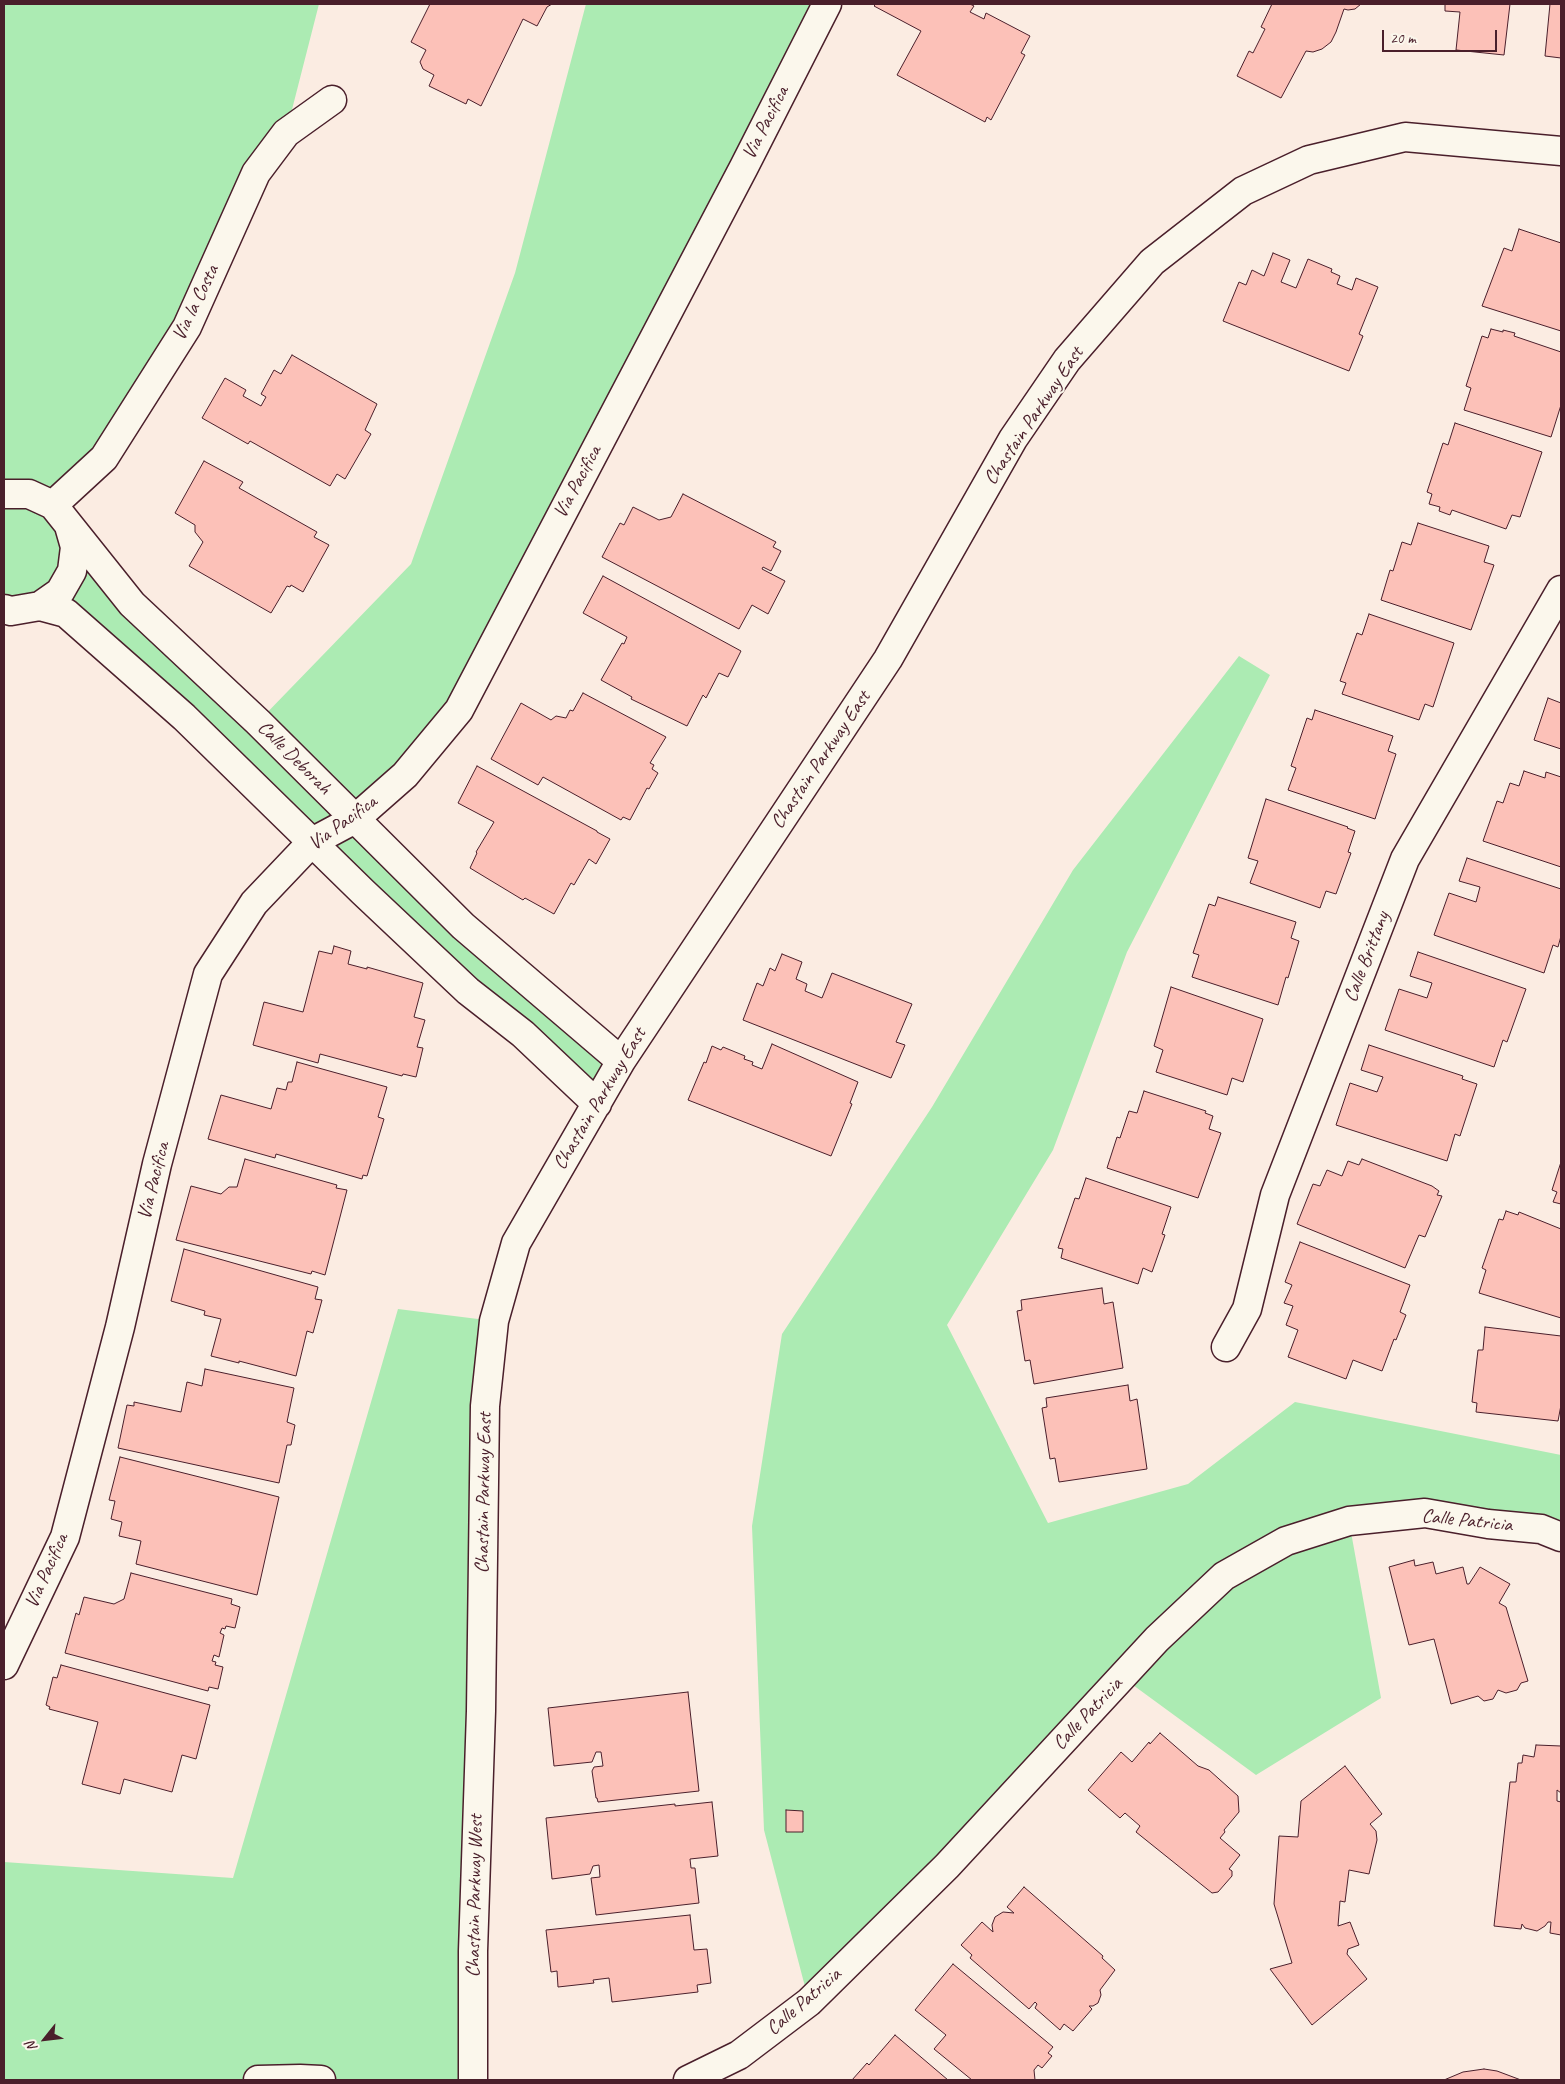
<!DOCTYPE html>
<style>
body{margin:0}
#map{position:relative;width:1565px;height:2084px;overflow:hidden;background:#fbece2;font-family:Caveat,sans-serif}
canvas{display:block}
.frame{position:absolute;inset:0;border:5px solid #4a1f2b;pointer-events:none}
.north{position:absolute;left:20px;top:2014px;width:50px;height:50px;-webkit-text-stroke:4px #fbf7ec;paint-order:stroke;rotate:241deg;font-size:14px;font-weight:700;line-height:20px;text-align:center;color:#4a1f2b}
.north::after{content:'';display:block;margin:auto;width:18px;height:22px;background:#4a1f2b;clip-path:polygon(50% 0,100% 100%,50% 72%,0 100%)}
.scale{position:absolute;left:1382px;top:30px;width:115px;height:22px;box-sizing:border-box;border:2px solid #4a1f2b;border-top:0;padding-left:6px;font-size:15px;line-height:18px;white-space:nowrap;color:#4a1f2b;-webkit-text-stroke:4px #fbf7ec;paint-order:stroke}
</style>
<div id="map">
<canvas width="1565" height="2084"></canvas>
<div class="frame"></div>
<div class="north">N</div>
<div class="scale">20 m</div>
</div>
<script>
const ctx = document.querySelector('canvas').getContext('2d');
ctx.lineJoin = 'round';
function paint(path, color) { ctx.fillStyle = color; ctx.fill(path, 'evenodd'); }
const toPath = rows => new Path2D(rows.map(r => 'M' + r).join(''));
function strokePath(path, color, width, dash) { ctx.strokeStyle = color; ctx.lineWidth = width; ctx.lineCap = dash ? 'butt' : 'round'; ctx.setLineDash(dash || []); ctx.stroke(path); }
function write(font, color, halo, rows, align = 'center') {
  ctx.font = font + ' Caveat,sans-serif'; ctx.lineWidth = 4; ctx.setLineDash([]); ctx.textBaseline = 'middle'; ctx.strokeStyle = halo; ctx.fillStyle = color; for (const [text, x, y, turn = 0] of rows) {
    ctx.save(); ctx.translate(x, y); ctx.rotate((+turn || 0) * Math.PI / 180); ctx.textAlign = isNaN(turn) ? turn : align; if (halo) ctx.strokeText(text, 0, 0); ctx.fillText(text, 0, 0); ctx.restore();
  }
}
const green = toPath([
 [4,4,319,4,286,133,187,327,53,505,258,722,411,564,515,273,586,4,827,4,459,710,355,819,621,1061,597,1104,66,613,4,609],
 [1239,656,1270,675,1127,952,1053,1150,947,1325,1048,1523,1188,1484,1295,1402,1561,1455,1561,1537,1349,1521,1381,1698,1256,1775,1122,1677,809,2002,764,1830,752,1526,782,1334,932,1107,1073,870],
 [398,1309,494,1321,473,2080,4,2080,4,1862,233,1878]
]);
const building = toPath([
 [430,4,552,4,547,7,537,26,523,19,481,106,468,99,466,104,429,86,434,75,423,69,420,62,426,50,411,42,430,4],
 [876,4,970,4,974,6,970,12,984,19,986,13,1030,36,1021,53,1025,55,991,120,987,117,985,122,897,75,921,31,874,6,876,4],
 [1272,4,1361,4,1355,9,1348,10,1344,9,1336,32,1331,42,1322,49,1313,52,1306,51,1281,98,1237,76,1249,51,1253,53,1265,29,1261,27,1272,4],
 [1445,4,1510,4,1504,55,1456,50,1460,12,1445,11,1445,4],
 [1550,4,1561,4,1561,58,1545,56,1550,4],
 [1519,229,1561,243,1561,331,1482,306,1504,248,1512,251,1519,229],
 [1273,253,1290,260,1281,282,1296,288,1308,259,1332,269,1331,272,1340,276,1337,284,1352,290,1356,278,1378,287,1359,334,1363,336,1349,371,1223,321,1239,282,1246,285,1252,270,1264,276,1273,253],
 [1491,329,1503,332,1503,330,1515,333,1514,336,1561,352,1561,405,1551,437,1464,410,1471,388,1466,386,1482,336,1488,338,1491,329],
 [292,355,377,404,365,430,371,434,345,479,337,474,330,486,250,441,248,444,202,418,225,378,246,390,243,396,261,406,266,397,261,394,274,370,281,374,292,355],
 [1455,423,1542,452,1520,517,1512,515,1506,529,1452,510,1450,515,1439,511,1440,507,1429,504,1432,494,1427,492,1443,443,1448,445,1455,423],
 [204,461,243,482,239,488,317,532,314,537,329,545,303,592,291,585,290,587,287,586,271,613,189,566,203,542,195,532,195,525,175,513,204,461],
 [683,494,776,542,773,547,781,551,771,571,763,567,762,569,785,581,768,614,752,605,739,629,602,557,620,523,624,525,633,507,659,520,671,517,683,494],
 [1418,523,1489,546,1484,562,1494,565,1471,630,1381,600,1390,570,1393,571,1402,542,1411,545,1418,523],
 [603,576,741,651,728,677,719,673,706,698,703,695,687,726,631,699,632,697,601,680,622,643,624,644,627,637,583,613,603,576],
 [1369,614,1454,643,1433,707,1425,704,1419,720,1342,694,1346,683,1340,681,1357,633,1362,635,1369,614],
 [583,693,666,737,650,763,654,765,652,769,658,773,649,789,647,788,630,820,623,817,621,820,543,777,538,785,491,759,521,703,551,720,556,716,566,718,570,710,573,711,583,693],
 [1548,698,1561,703,1561,749,1534,740,1548,698],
 [1315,710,1393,736,1388,751,1396,754,1375,819,1288,790,1296,768,1291,766,1307,718,1312,720,1315,710],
 [477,766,597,831,597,832,610,839,596,864,589,859,574,885,571,883,554,914,525,898,523,900,470,868,477,853,476,852,494,822,458,803,477,766],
 [1524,771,1545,778,1546,772,1561,777,1561,867,1483,841,1497,801,1503,803,1510,783,1519,786,1524,771],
 [1266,799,1348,827,1347,828,1355,831,1348,852,1351,853,1336,894,1326,891,1320,908,1250,883,1258,861,1248,858,1266,799],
 [1467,858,1561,889,1561,936,1558,947,1553,945,1544,973,1434,935,1449,893,1476,902,1480,887,1459,881,1467,858],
 [1218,897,1296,922,1291,938,1299,941,1288,978,1286,977,1278,1005,1192,977,1199,955,1193,953,1209,904,1215,906,1218,897],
 [334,946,351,951,348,964,367,969,367,967,423,983,414,1017,425,1020,417,1047,423,1048,416,1077,403,1074,402,1076,320,1054,318,1063,253,1045,264,1002,303,1012,319,951,332,954,334,946],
 [1418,952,1526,989,1507,1042,1503,1040,1494,1067,1385,1030,1399,989,1427,998,1432,983,1410,976,1418,952],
 [782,954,802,962,796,979,807,984,805,991,822,998,832,973,912,1004,896,1042,905,1045,891,1078,743,1020,757,983,763,986,770,968,775,971,782,954],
 [1171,987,1263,1019,1243,1082,1232,1078,1227,1095,1156,1072,1163,1050,1154,1046,1171,987],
 [772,1044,858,1082,850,1103,852,1104,831,1156,688,1100,704,1062,706,1063,712,1046,721,1050,723,1047,745,1056,744,1059,753,1062,752,1065,762,1069,772,1044],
 [1369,1045,1463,1076,1462,1079,1477,1084,1460,1136,1455,1134,1447,1161,1336,1125,1350,1083,1377,1092,1383,1077,1361,1070,1369,1045],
 [297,1062,387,1087,378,1117,384,1119,367,1176,363,1175,362,1179,276,1154,275,1158,208,1139,221,1095,271,1109,277,1088,286,1090,288,1082,292,1082,297,1062],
 [1144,1091,1206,1111,1205,1113,1213,1116,1209,1129,1221,1133,1198,1198,1107,1168,1117,1137,1120,1138,1129,1111,1137,1113,1144,1091],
 [245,1159,337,1185,336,1188,347,1190,325,1275,312,1271,311,1274,176,1240,191,1186,221,1194,229,1187,237,1187,245,1159],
 [1362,1159,1432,1186,1439,1191,1437,1195,1442,1196,1425,1237,1419,1235,1405,1268,1297,1224,1313,1184,1320,1186,1327,1170,1342,1176,1348,1161,1359,1165,1362,1159],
 [1561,1162,1561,1204,1553,1202,1557,1192,1552,1190,1561,1162],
 [1086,1178,1171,1207,1162,1234,1165,1235,1152,1272,1143,1268,1138,1284,1061,1258,1063,1249,1058,1248,1075,1198,1079,1199,1086,1178],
 [1506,1211,1518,1215,1519,1212,1561,1229,1561,1318,1479,1293,1486,1270,1482,1268,1499,1219,1503,1220,1506,1211],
 [1300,1242,1410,1285,1400,1312,1406,1315,1396,1340,1394,1339,1382,1371,1353,1360,1346,1379,1288,1357,1298,1330,1286,1325,1293,1306,1284,1303,1292,1285,1285,1282,1300,1242],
 [184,1249,318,1287,315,1299,322,1300,313,1333,307,1331,296,1376,239,1361,239,1363,211,1356,221,1319,204,1315,205,1311,171,1301,184,1249],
 [1102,1288,1104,1304,1113,1302,1123,1368,1034,1384,1030,1360,1025,1361,1017,1311,1022,1310,1021,1300,1102,1288],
 [1485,1327,1561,1336,1561,1405,1558,1421,1476,1412,1477,1403,1472,1402,1478,1350,1483,1350,1485,1327],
 [205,1369,294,1388,287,1422,295,1425,291,1445,287,1445,279,1483,118,1448,127,1405,134,1406,134,1402,181,1412,187,1382,202,1386,205,1369],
 [1128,1385,1130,1401,1137,1399,1147,1469,1059,1482,1055,1458,1050,1459,1042,1408,1047,1407,1046,1398,1128,1385],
 [120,1457,279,1497,257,1595,136,1564,141,1541,119,1536,122,1522,111,1519,115,1501,109,1500,120,1457],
 [1414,1560,1415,1566,1433,1562,1436,1574,1463,1567,1467,1584,1469,1584,1480,1567,1510,1584,1499,1603,1506,1607,1528,1681,1521,1683,1517,1690,1506,1693,1498,1690,1493,1699,1484,1701,1478,1696,1451,1704,1434,1639,1409,1645,1389,1567,1414,1560],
 [131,1573,232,1599,231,1604,240,1607,235,1628,226,1626,225,1629,222,1628,220,1633,224,1635,219,1657,214,1655,212,1661,216,1662,215,1665,223,1667,218,1689,209,1687,208,1691,65,1653,76,1613,79,1615,84,1597,114,1604,124,1599,131,1573],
 [61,1665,210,1705,196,1759,182,1755,172,1792,124,1779,120,1794,82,1784,98,1722,49,1709,50,1707,46,1705,53,1677,57,1678,61,1665],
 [688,1692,699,1791,598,1802,597,1798,596,1798,592,1771,594,1767,603,1766,601,1752,596,1752,592,1762,554,1766,548,1708,688,1692],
 [1160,1733,1198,1766,1209,1770,1238,1796,1239,1812,1224,1830,1225,1832,1220,1838,1240,1855,1229,1869,1232,1871,1232,1876,1218,1892,1212,1893,1136,1832,1140,1826,1125,1813,1120,1818,1088,1790,1121,1752,1132,1762,1149,1742,1150,1744,1160,1733],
 [1536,1745,1561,1746,1561,1793,1557,1790,1557,1801,1561,1802,1561,1935,1550,1933,1551,1922,1548,1922,1545,1926,1537,1931,1525,1928,1522,1924,1521,1929,1494,1926,1510,1782,1516,1782,1518,1763,1522,1763,1523,1755,1534,1757,1536,1745],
 [1345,1766,1382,1814,1370,1824,1376,1831,1377,1840,1369,1874,1349,1870,1345,1902,1340,1901,1338,1926,1350,1922,1359,1945,1348,1949,1347,1954,1367,1979,1312,2025,1270,1969,1292,1963,1274,1904,1279,1836,1298,1837,1301,1801,1345,1766],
 [712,1802,718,1856,690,1859,691,1868,695,1868,699,1903,596,1915,591,1878,600,1877,599,1865,593,1866,590,1874,552,1879,546,1818,675,1804,675,1806,712,1802],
 [786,1810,803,1811,803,1832,786,1832,786,1810],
 [1024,1887,1103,1956,1102,1958,1115,1970,1100,1990,1101,1995,1098,2003,1093,2006,1089,2006,1092,2009,1073,2031,1064,2024,1060,2030,1035,2008,1037,2004,1035,2002,1029,2009,970,1958,972,1955,961,1945,982,1922,993,1932,992,1925,995,1917,1003,1912,1014,1913,1007,1907,1024,1887],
 [690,1915,694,1950,707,1949,711,1983,697,1985,698,1992,612,2002,609,1978,593,1980,594,1983,558,1987,557,1971,551,1972,546,1930,690,1915],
 [953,1964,1053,2047,1048,2053,1052,2056,1042,2068,1038,2065,1034,2070,1035,2080,972,2080,934,2049,946,2035,915,2010,953,1964],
 [895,2035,948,2080,852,2080,867,2063,869,2065,895,2035],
 [1484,2069,1497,2071,1521,2080,1444,2080,1463,2072,1484,2069]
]);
const street = toPath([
 [4,494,29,494,53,505,132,604,258,722,463,926,621,1061],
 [53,505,104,458,187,327,256,173,286,133,332,100],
 [40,606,66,613,184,717,363,892,468,991,523,1034,597,1104],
 [4,609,11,611,40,606,60,592,72,571,75,547,69,526],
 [1226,1347,1247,1309,1275,1195,1405,859,1561,590],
 [4,1665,65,1537,120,1327,157,1164,208,974,254,903,312,842,355,819,405,775,459,710,744,167,827,4],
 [258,2080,300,2079,321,2080],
 [473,2080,473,1951,481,1711,485,1406,494,1321,516,1243,621,1061,888,659,1013,439,1067,360,1152,262,1243,191,1309,160,1405,137,1561,151],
 [688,2080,739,2055,809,2002,947,1866,1157,1639,1224,1576,1286,1541,1349,1521,1425,1513,1488,1524,1541,1529,1561,1537]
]);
const streetNames = [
 ["Via Pacifica",766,123,-63],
 ["Via la Costa",196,303,-64],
 ["Chastain Parkway East",1034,416,-56],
 ["Via Pacifica",578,482,-62],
 ["Calle Deborah",294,758,45],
 ["Chastain Parkway East",821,760,-56],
 ["Via Pacifica",343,823,-36],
 ["Calle Brittany",1367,957,-69],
 ["Chastain Parkway East",600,1099,-59],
 ["Via Pacifica",154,1181,-76],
 ["Chastain Parkway East",484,1493,-89],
 ["Calle Patricia",1467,1521,6],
 ["Via Pacifica",47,1571,-66],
 ["Calle Patricia",1088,1714,-47],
 ["Chastain Parkway West",475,1896,-89],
 ["Calle Patricia",804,2002,-41]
];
paint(green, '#acebb3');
paint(building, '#fcc1b8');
strokePath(building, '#4a1f2b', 1);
strokePath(street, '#4a1f2b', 31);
strokePath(street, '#fbf7ec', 28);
write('20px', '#4a1f2b', '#fbf7ec', streetNames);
</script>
